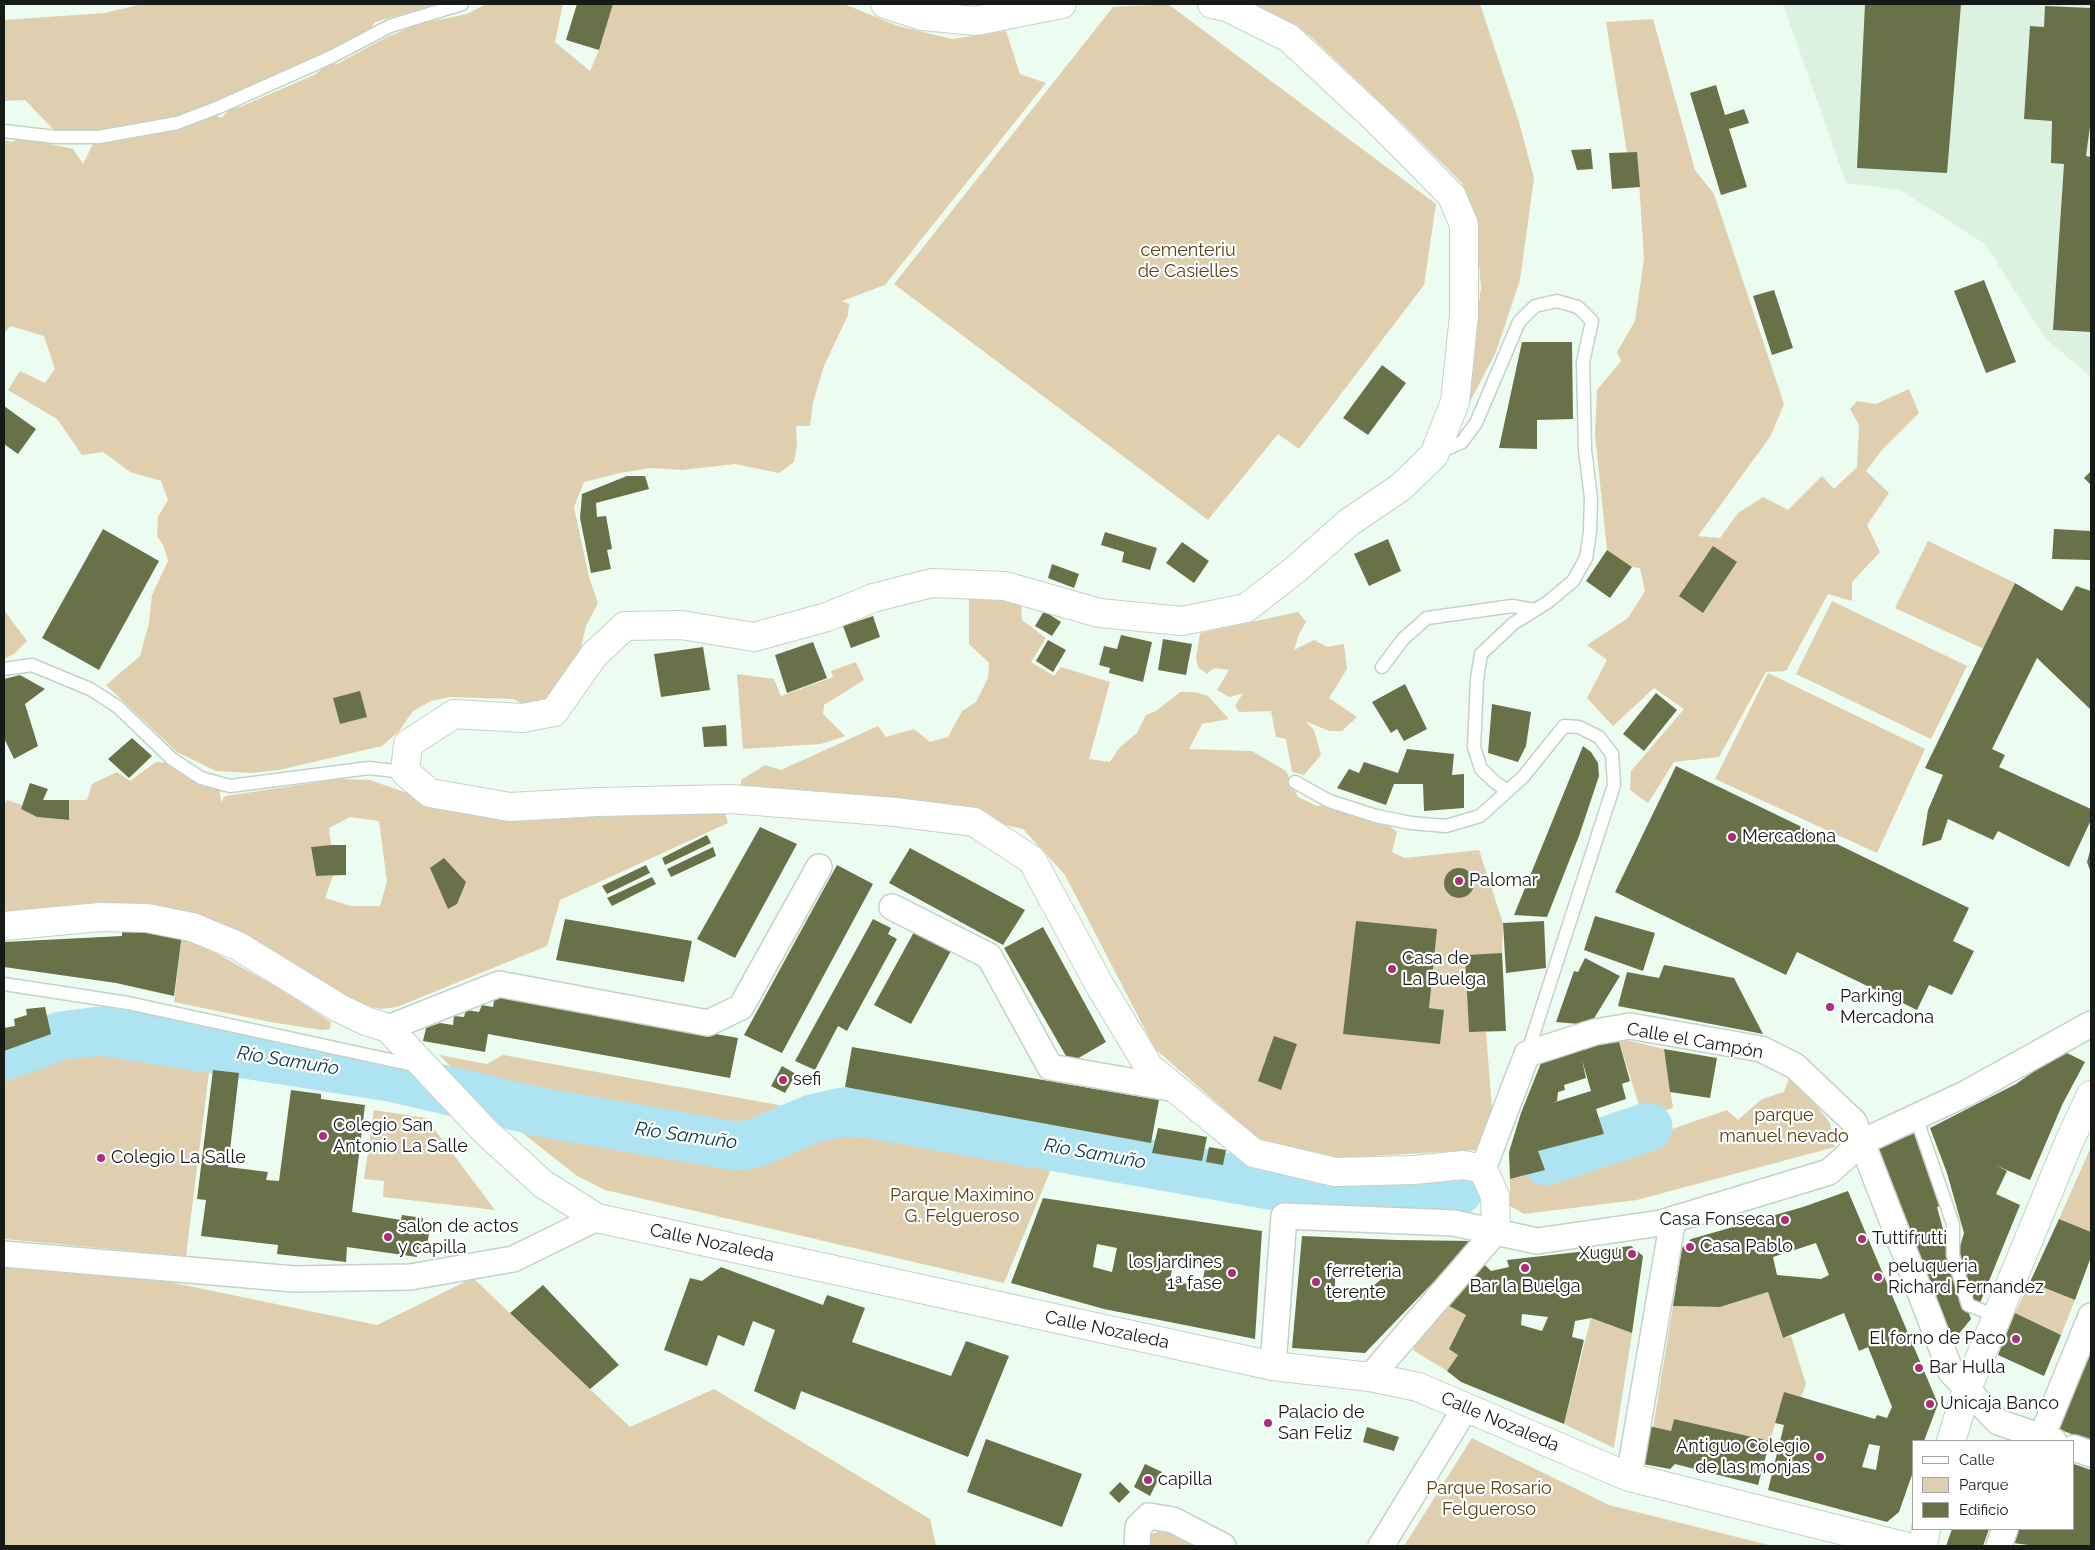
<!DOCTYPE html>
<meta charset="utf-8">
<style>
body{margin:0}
#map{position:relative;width:2095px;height:1550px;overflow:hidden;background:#edfcf0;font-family:Raleway,sans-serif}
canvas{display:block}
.frame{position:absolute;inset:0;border:5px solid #161b17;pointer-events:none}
.legend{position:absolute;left:1912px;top:1440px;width:162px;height:90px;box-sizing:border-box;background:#fff;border:1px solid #a2a4a2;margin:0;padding:6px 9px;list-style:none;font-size:15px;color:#161b17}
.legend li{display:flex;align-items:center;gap:10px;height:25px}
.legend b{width:25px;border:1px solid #a2a4a2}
</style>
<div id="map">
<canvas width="2095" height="1550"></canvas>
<div class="frame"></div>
<ul class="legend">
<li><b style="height:6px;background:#fff"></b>Calle</li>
<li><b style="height:14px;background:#dfcfaf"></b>Parque</li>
<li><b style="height:14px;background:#697149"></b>Edificio</li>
</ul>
</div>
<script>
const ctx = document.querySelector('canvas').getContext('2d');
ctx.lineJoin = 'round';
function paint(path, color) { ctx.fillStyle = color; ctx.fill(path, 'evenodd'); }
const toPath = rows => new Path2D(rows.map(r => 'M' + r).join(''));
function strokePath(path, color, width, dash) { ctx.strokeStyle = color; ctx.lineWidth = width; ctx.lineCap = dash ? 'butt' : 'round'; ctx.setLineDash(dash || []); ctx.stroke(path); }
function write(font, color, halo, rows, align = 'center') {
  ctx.font = font + ' Raleway,sans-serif'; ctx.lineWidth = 4.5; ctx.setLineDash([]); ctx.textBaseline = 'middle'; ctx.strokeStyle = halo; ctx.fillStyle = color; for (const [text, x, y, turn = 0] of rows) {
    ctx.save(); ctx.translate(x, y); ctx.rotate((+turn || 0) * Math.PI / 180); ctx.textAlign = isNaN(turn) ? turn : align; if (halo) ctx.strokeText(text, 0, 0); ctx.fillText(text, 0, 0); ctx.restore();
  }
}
const built = toPath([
 [1783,4,2091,4,2091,377,2045,338,1985,244,1900,190,1846,183]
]);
const green = toPath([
 [142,4,438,4,375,22,369,31,288,70,172,120,102,131,54,130,25,100,4,101,4,20,105,13],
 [486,4,563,4,555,42,590,71,599,50,613,4,844,4,898,26,952,39,1006,31,1020,74,1046,83,885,285,842,301,849,304,848,315,824,366,813,402,810,426,796,426,797,444,794,462,779,473,735,464,682,470,651,468,620,473,584,482,574,507,589,577,598,603,586,626,580,652,555,698,528,707,513,699,450,697,431,701,413,711,399,731,382,746,279,770,251,773,216,771,177,752,106,685,140,656,149,623,152,595,168,561,164,547,157,536,158,517,168,500,161,481,130,472,103,452,82,455,57,419,8,390,20,371,45,383,55,369,44,336,10,326,4,334,4,140,11,142,23,138,73,149,83,164,94,142,170,131,214,115,222,118,230,108,240,107,314,75,329,64,337,64,385,38,418,24,467,14],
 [1168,4,1436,204,1424,285,1299,449,1278,434,1208,520,894,284,1113,7],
 [1255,4,1480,4,1519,122,1534,178,1520,280,1496,352,1465,411,1481,287,1475,220,1462,183,1405,126,1310,36],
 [1653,19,1695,170,1714,194,1784,404,1770,437,1698,536,1720,538,1738,513,1763,497,1788,510,1822,476,1834,489,1857,467,1859,425,1850,409,1857,401,1876,404,1909,389,1919,413,1882,450,1866,471,1889,493,1867,525,1880,552,1852,582,1852,601,1828,594,1786,671,1766,672,1719,757,1674,762,1648,803,1630,790,1631,771,1684,709,1654,688,1613,726,1587,698,1607,660,1587,645,1628,618,1645,591,1640,568,1632,567,1607,550,1595,435,1597,390,1621,361,1617,352,1635,321,1644,259,1637,152,1627,152,1606,22],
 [1928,541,2015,583,1984,649,1895,608],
 [969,594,1021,603,1022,620,1046,638,1031,662,1054,676,1061,667,1110,682,1089,759,1110,762,1119,748,1137,733,1146,715,1156,711,1180,692,1195,692,1208,696,1229,719,1202,724,1189,749,1252,751,1286,771,1298,797,1317,806,1328,805,1387,824,1397,832,1392,852,1405,858,1479,850,1503,923,1502,953,1465,955,1469,1032,1486,1032,1492,1109,1477,1150,1337,1158,1300,1153,1271,1145,1254,1135,1155,1049,1065,875,1023,829,939,810,896,803,882,797,741,789,741,780,765,765,781,770,878,726,886,737,914,729,930,742,948,737,962,711,976,702,988,678,989,663,969,644],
 [1832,601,1967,666,1931,739,1796,674],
 [4,610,27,641,14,654,4,659],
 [1298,612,1306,622,1299,634,1294,650,1314,640,1327,647,1344,644,1347,669,1329,698,1357,717,1342,731,1329,731,1305,721,1314,730,1321,755,1304,775,1292,772,1286,739,1276,737,1271,711,1239,712,1235,706,1243,693,1229,697,1217,690,1229,670,1214,668,1207,674,1198,667,1196,659,1200,633],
 [856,662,864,680,824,705,823,714,845,736,821,744,743,749,737,674,774,679,781,696,833,677,831,671],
 [1768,673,1925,749,1877,853,1715,779],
 [156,762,170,763,219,786,221,802,225,796,340,779,370,780,430,801,621,812,725,813,728,823,560,900,547,946,397,1007,381,1009,359,1004,208,918,167,909,4,912,4,805,7,800,22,805,21,809,37,817,68,820,69,800,87,800,92,784,117,772,130,781],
 [350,817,379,821,387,882,380,906,351,906,325,898,333,876,316,876,311,847,331,845,329,828],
 [182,934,284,991,331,1022,330,1029,322,1030,270,1022,174,1002],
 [1618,1038,1664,1049,1673,1108,1643,1118],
 [95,1048,210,1065,186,1256,4,1239,4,1077],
 [439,1055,487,1064,503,1055,806,1110,746,1145,484,1099],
 [1791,1073,1830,1123,1835,1147,1637,1200,1524,1214,1510,1206,1510,1179,1568,1165,1727,1110,1738,1120,1762,1099,1784,1092],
 [374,1110,426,1118,495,1210,383,1197,384,1181,364,1179],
 [505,1119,750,1168,819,1125,852,1120,1056,1157,1004,1283,605,1190,577,1176],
 [2091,1147,2091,1232,2059,1219],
 [4,1262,126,1273,377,1325,473,1278,630,1427,714,1389,930,1519,936,1546,4,1546],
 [2030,1282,2075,1300,2061,1335,2015,1313],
 [1768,1292,1783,1338,1791,1336,1806,1384,1801,1397,1784,1393,1770,1441,1674,1419,1671,1431,1653,1428,1673,1306,1720,1307],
 [1440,1301,1466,1315,1458,1355,1447,1371,1413,1350],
 [1591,1318,1632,1333,1614,1448,1564,1424],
 [1472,1438,1609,1505,1773,1546,1404,1546],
 [1164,1530,1208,1546,1147,1546,1149,1535]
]);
const river = toPath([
 [4,1056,61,1036,100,1031,390,1077,545,1113,736,1146,753,1144,812,1119,842,1112,870,1114,1308,1192,1432,1194,1458,1191],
 [1546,1161,1648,1127]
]);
const building = toPath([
 [577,4,613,4,599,50,566,40],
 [1865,4,1961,4,1947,173,1857,168],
 [2045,6,2091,8,2091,119,2086,156,2091,157,2091,332,2053,330,2064,164,2051,163,2052,121,2024,119,2030,26,2044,27],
 [1716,85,1725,115,1744,109,1749,123,1729,129,1747,187,1721,195,1690,93],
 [1591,149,1593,169,1577,170,1571,150],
 [1637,152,1640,187,1612,189,1609,153],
 [1984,280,2016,362,1986,373,1954,291],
 [1774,290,1793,348,1772,355,1753,296],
 [1522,342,1572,342,1573,419,1537,420,1537,449,1499,448],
 [1382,365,1406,383,1368,435,1343,418],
 [4,406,36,429,18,454,4,444],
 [2091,471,2091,485,2084,478],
 [627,476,645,476,649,489,596,503,597,517,606,516,612,549,607,550,611,569,591,573,580,518,582,494],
 [103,529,159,561,99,670,42,638],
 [2054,529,2091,531,2091,560,2052,559],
 [1105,532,1157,548,1150,570,1122,562,1124,552,1101,545],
 [1388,539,1401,571,1369,586,1354,554],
 [1182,542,1209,561,1194,583,1166,563],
 [1713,546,1737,562,1703,613,1679,596],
 [1607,550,1632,567,1610,598,1586,581],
 [1052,564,1079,574,1074,588,1048,578],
 [2015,583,2062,611,2076,586,2091,591,2091,710,2037,658,1992,749,2005,755,1999,767,2091,809,2091,820,2069,867,1998,831,1993,840,1948,819,1941,840,1922,846,1928,810,1943,775,1925,768],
 [1044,611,1061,622,1052,636,1035,626],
 [873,616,880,637,851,648,843,626],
 [1121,635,1152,642,1143,682,1109,673,1110,668,1099,665,1104,646,1117,649],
 [1163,639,1192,644,1186,675,1158,670],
 [1048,640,1066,650,1053,672,1036,661],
 [813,642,827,678,787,693,775,655],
 [703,647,710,690,661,697,654,654],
 [20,675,45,689,25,704,38,746,14,759,4,738,4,679],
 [1405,684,1427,729,1404,741,1397,729,1391,733,1372,702],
 [360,691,367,717,340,724,333,698],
 [1656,693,1677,710,1644,751,1623,734],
 [1492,704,1531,712,1526,746,1518,762,1488,753],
 [726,725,727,746,704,747,702,727],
 [132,738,152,756,129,778,108,759],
 [1583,746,1591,752,1598,763,1599,776,1579,836,1547,917,1514,915],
 [1407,749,1454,754,1452,775,1464,774,1464,808,1424,811,1423,784,1394,784,1386,805,1337,788,1349,769,1359,773,1364,762,1398,773],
 [1676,766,1969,908,1953,941,1974,951,1952,995,1929,985,1917,1010,1797,952,1786,975,1615,892],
 [30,783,48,789,43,800,69,800,69,820,37,817,21,809],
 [760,827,797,844,735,958,697,939],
 [707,835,711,843,665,865,662,858],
 [331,845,346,845,346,875,316,876,311,847],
 [713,847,716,856,671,877,667,869],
 [2091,847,2091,873,2087,862],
 [910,848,1025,910,1003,945,889,883],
 [444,858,466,882,457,904,448,909,430,868],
 [646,865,650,873,607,894,602,886],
 [837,865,873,884,782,1053,744,1035],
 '1444 883a15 15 0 1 1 30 0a15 15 0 1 1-30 0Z',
 [652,877,656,884,612,906,607,898],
 [1595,916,1655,933,1643,971,1584,950],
 [565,919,692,941,684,982,556,960],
 [873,919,891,928,888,934,897,939,847,1031,838,1026,815,1070,795,1061],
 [1356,921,1437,929,1429,1008,1444,1010,1440,1044,1343,1034],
 [1544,921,1546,968,1506,973,1503,923],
 [1043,927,1106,1042,1070,1063,1004,948],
 [122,931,182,934,174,996,116,983,4,967,4,942,122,936],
 [914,932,951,951,911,1024,874,1005],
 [1502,953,1506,1031,1469,1032,1465,955],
 [1585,958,1620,976,1590,1025,1556,1022,1574,971,1578,972],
 [1664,965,1734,978,1763,1034,1618,1006,1627,972,1659,978],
 [495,994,738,1038,730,1078,488,1034,485,1052,423,1041,426,1028,440,1023,453,1025,454,1016,464,1017,466,1010,479,1012,482,1005,493,1007],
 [45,1007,51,1034,4,1051,4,1028,15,1026,14,1019,27,1015,26,1009],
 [1274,1036,1297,1044,1281,1090,1258,1081],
 [1618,1038,1630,1081,1622,1084,1626,1099,1596,1109,1604,1134,1538,1151,1545,1170,1510,1179,1509,1152,1521,1113,1543,1058],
 [1582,1060,1591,1091,1552,1103,1557,1101,1558,1092,1565,1090,1564,1085,1586,1078],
 [852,1047,1159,1100,1151,1143,845,1087],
 [1664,1049,1717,1058,1710,1098,1670,1092],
 [2063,1051,2085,1062,2063,1103,2030,1180,1997,1166,2007,1171,1996,1194,2020,1205,1980,1303,1969,1298,1956,1260,1964,1233,1947,1173,1930,1128,2016,1084],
 [782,1066,796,1074,785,1093,771,1086],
 [213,1070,239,1073,228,1167,268,1172,266,1180,279,1181,291,1090,321,1094,321,1099,365,1105,352,1212,401,1220,402,1215,423,1218,422,1227,430,1228,426,1251,418,1249,417,1257,347,1247,346,1262,277,1254,278,1245,201,1236,206,1200,197,1199],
 [1158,1128,1207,1137,1202,1161,1152,1153],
 [1915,1133,1943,1205,1937,1207,1958,1284,1971,1319,1947,1348,1873,1150],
 [1209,1147,1226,1150,1223,1165,1206,1162],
 [1848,1191,1938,1404,1924,1441,1914,1441,1914,1469,1899,1512,1887,1522,1768,1490,1784,1425,1775,1423,1784,1392,1875,1419,1877,1415,1887,1418,1892,1407,1868,1347,1859,1351,1844,1313,1783,1338,1768,1292,1720,1307,1673,1306,1682,1248,1691,1239,1803,1207],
 [1816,1243,1829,1275,1821,1279,1777,1275,1773,1257],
 [1869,1444,1880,1446,1876,1470,1862,1467],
 [1043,1198,1262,1231,1255,1339,1104,1309,1011,1283],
 [1097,1244,1117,1248,1112,1272,1093,1267],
 [1174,1259,1206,1265,1201,1287,1170,1280],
 [2059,1219,2091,1232,2091,1257,2075,1300,2030,1282],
 [1302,1236,1397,1240,1473,1241,1365,1353,1292,1348],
 [1336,1264,1394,1268,1363,1295,1350,1302,1334,1302],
 [1631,1246,1643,1256,1632,1333,1591,1318,1575,1321,1572,1337,1584,1340,1564,1424,1461,1382,1447,1371,1458,1355,1449,1349,1466,1315,1440,1301,1481,1261,1491,1271,1509,1267,1507,1260],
 [1522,1314,1548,1317,1542,1331,1521,1325],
 [721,1267,823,1305,827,1295,865,1308,852,1342,951,1376,966,1341,1009,1356,968,1457,801,1391,795,1410,754,1391,775,1330,753,1321,744,1346,718,1335,707,1366,664,1350,690,1278,702,1281],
 [543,1285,619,1365,590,1389,510,1313],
 [2015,1313,2061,1335,2044,1376,1998,1355],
 [2091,1350,2091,1442,2054,1427],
 [1674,1419,1770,1441,1758,1485,1675,1464,1670,1469,1643,1464,1649,1426,1671,1431],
 [1367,1427,1399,1437,1394,1451,1363,1442],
 [986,1439,1082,1474,1062,1527,967,1492],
 [1145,1464,1162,1472,1150,1496,1134,1487],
 [2074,1464,2091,1470,2091,1546,2036,1546,2005,1542,2010,1529,2074,1529],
 [1120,1482,1130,1492,1119,1503,1109,1493],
 [1952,1529,1989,1529,1983,1546,1946,1546]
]);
const lane = toPath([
 [4,131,55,137,99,137,177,123,219,107,331,57,390,26,462,4],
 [1436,454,1462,442,1476,423,1519,322,1535,306,1557,301,1578,307,1592,321,1583,362,1585,450,1591,498,1590,532,1586,558,1573,581,1548,602,1514,623,1481,654,1477,679,1474,747,1481,769,1496,783,1508,791],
 [1382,667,1404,638,1427,618,1512,606,1535,610],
 [4,669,32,665,90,689,118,707,172,759,201,778,230,786,369,768,405,772],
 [1295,782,1329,801,1376,816,1411,823,1446,826,1480,816,1523,777,1564,726,1579,727,1599,737,1612,754,1614,785,1527,1054],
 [4,984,128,1003,418,1066],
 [1916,1117,1953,1224,1953,1255,1968,1305,1997,1316]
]);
const street = toPath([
 [892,907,989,956,1050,1067,1176,1089],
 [388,1028,499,984,708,1023,741,1007,819,867],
 [1483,1169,1527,1054,1595,1032,1630,1026,1761,1049,1795,1066,1854,1122,1951,1372,1998,1422,2054,1441],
 [4,1254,294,1279,410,1277,513,1259,597,1218],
 [1273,1366,1284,1216,1454,1223,1537,1241,1661,1223,1829,1172,1862,1142,1967,1093,2091,1024],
 [1370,1377,1496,1231],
 [2040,1441,2091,1316],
 [2074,1448,2091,1454],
 [1629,1477,1673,1219],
 [1137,1546,1138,1527,1149,1516,1173,1520,1223,1546],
 [1381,1546,1466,1407],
 [1999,1546,2005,1529]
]);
const secondary = toPath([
 [885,4,922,16,976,21,1062,4],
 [1212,4,1227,7,1289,38,1377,120,1452,196,1464,225,1464,315,1455,402,1434,455,1401,487,1348,523,1295,570,1246,608,1182,621,1099,613,1005,586,932,583,873,598,827,617,754,637,681,625,625,626,594,655,554,712,523,718,454,714,408,744,405,772,430,793,510,807,598,802,731,799,895,812,974,822,1032,860,1100,986,1149,1067,1254,1153,1335,1172,1414,1170,1463,1165,1483,1169,1495,1196,1496,1231],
 [4,926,100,917,147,918,192,927,238,946,339,1008,366,1021,388,1028,486,1132,543,1184,597,1218,1273,1366,1370,1377,1418,1387,1629,1477,1904,1546],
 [1951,1441,1967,1389,2069,1142,2091,1095],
 [1923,1546,1926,1529]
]);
const markers = [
 [1732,837,5,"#ad2d7b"],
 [1459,881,5,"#ad2d7b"],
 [1392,969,5,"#ad2d7b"],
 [1830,1007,5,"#ad2d7b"],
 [783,1080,5,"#ad2d7b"],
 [323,1136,5,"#ad2d7b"],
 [101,1158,5,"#ad2d7b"],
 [1785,1220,5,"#ad2d7b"],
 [388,1237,5,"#ad2d7b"],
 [1862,1239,5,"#ad2d7b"],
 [1690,1247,5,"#ad2d7b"],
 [1632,1254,5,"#ad2d7b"],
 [1525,1268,5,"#ad2d7b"],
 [1232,1273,5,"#ad2d7b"],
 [1878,1277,5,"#ad2d7b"],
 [1316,1282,5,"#ad2d7b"],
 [2016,1339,5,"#ad2d7b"],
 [1919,1368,5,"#ad2d7b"],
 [1930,1404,5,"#ad2d7b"],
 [1268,1423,5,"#ad2d7b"],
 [1820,1457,5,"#ad2d7b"],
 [1148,1480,5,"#ad2d7b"]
];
const parkNames = [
 ["cementeriu",1188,251],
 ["de Casielles",1188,272],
 ["parque",1784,1116],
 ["manuel nevado",1784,1137],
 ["Parque Maximino",962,1196],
 ["G. Felgueroso",962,1217],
 ["Parque Rosario",1489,1489],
 ["Felgueroso",1489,1510]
];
const poiNames = [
 ["Mercadona",1742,837],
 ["Palomar",1469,881],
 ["Casa de",1402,959],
 ["La Buelga",1402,980],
 ["Parking",1840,997],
 ["Mercadona",1840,1018],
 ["sefi",793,1080],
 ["Colegio San",333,1126],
 ["Antonio La Salle",333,1147],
 ["Colegio La Salle",111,1158],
 ["Casa Fonseca",1775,1220,"right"],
 ["salon de actos",398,1227],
 ["y capilla",398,1248],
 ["Tuttifrutti",1872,1239],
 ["Casa Pablo",1700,1247],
 ["Xugu",1622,1254,"right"],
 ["los jardines",1222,1263,"right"],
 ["1ª fase",1222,1284,"right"],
 ["peluqueria",1888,1267],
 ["Richard Fernandez",1888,1288],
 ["ferreteria",1326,1272],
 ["terente",1326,1293],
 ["Bar la Buelga",1525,1287,"center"],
 ["El forno de Paco",2006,1339,"right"],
 ["Bar Hulla",1929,1368],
 ["Unicaja Banco",1940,1404],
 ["Palacio de",1278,1413],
 ["San Feliz",1278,1434],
 ["Antiguo Colegio",1810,1447,"right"],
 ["de las monjas",1810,1468,"right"],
 ["capilla",1158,1480]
];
const streetNames = [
 ["Calle el Campón",1695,1041,10],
 ["Calle Nozaleda",712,1243,12],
 ["Calle Nozaleda",1107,1330,12],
 ["Calle Nozaleda",1500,1422,23]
];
const waterNames = [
 ["Río Samuño",288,1061,9],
 ["Río Samuño",686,1136,8],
 ["Río Samuño",1095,1154,10]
];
paint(built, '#dcf2e0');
paint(green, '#dfcfaf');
strokePath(river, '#aee4f2', 49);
paint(building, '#697149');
strokePath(lane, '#c4d2c6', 15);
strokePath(street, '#c4d2c6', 28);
strokePath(secondary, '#c4d2c6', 30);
strokePath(lane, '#fff', 12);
strokePath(street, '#fff', 25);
strokePath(secondary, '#fff', 28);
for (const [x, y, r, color] of markers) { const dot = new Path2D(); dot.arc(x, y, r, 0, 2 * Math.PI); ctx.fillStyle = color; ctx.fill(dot); strokePath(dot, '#fff', 2); }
write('18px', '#584312', '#fff', parkNames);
write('18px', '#161b17', '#fff', poiNames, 'left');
write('18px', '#161b17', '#fff', streetNames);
write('italic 19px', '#093b45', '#fff', waterNames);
</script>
